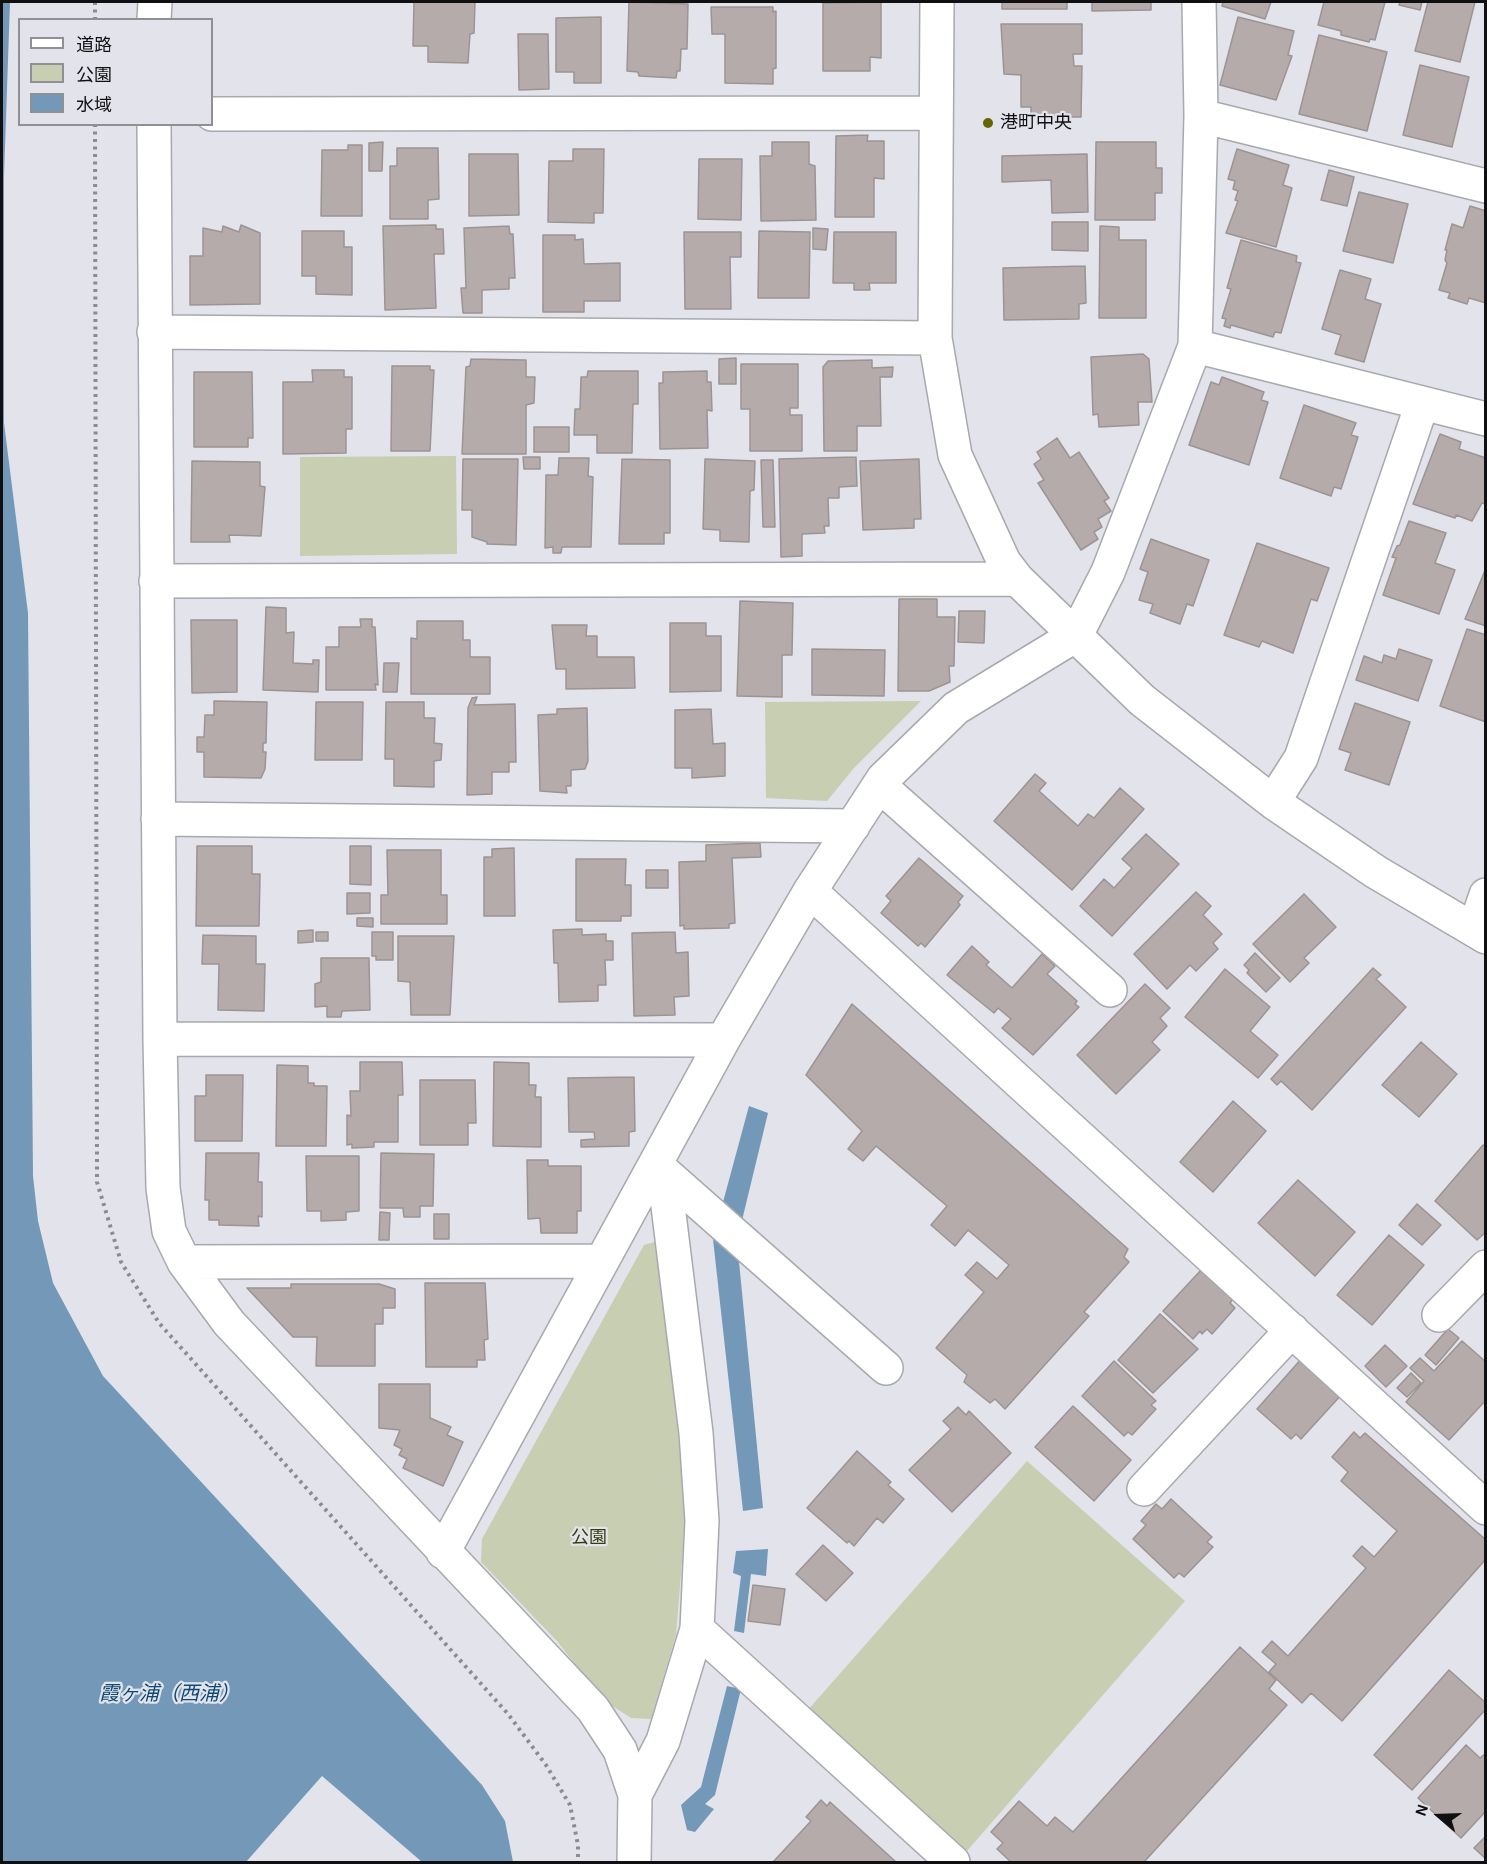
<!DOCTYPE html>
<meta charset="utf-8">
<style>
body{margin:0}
#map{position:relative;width:1487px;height:1864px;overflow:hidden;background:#e3e3eb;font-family:Karla,"Noto Sans JP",sans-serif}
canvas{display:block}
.frame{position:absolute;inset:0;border:3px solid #101012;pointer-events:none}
.legend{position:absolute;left:18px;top:18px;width:195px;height:108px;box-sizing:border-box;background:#e3e3eb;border:2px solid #8f8f94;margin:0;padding:8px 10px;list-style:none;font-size:18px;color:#101012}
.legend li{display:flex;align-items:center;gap:12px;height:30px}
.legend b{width:30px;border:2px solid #8f8f94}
.north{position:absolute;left:1409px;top:1786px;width:60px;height:60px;-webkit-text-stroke:4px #e3e3eb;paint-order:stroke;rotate:289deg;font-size:16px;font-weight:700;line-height:24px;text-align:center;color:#101012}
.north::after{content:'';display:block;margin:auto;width:21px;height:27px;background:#101012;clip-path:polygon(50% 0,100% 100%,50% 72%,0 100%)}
</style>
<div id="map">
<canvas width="1487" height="1864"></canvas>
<div class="frame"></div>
<ul class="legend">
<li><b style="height:8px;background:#fff"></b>道路</li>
<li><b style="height:16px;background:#c7ceb2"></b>公園</li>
<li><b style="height:16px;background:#7498b7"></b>水域</li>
</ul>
<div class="north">N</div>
</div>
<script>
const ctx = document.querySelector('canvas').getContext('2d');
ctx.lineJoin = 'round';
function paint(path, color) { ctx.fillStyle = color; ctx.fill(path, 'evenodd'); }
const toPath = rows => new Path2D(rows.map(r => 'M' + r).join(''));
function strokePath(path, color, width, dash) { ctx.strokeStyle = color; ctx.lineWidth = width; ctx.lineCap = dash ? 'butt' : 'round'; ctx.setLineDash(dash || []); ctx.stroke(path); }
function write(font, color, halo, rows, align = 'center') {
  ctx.font = font + ' Karla,"Noto Sans JP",sans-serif'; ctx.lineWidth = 4.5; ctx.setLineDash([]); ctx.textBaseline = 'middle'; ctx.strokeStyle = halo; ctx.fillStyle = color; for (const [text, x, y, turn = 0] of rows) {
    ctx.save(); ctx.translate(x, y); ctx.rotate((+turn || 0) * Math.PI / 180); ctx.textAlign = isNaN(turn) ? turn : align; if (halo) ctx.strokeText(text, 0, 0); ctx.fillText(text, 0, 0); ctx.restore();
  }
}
const green = toPath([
 [456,456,457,554,300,556,300,457],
 [921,701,854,768,827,801,766,798,765,702],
 [658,1241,686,1513,676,1635,651,1719,631,1718,603,1700,557,1641,481,1562,482,1539,644,1245],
 [1027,1461,1185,1601,966,1852,807,1711]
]);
const water = toPath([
 [2,2,10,2,4,176,4,423,28,613,33,1176,38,1221,53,1283,103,1376,482,1785,505,1821,513,1862,422,1862,322,1776,246,1862,2,1862],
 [749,1106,768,1113,737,1241,763,1508,743,1511,713,1239],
 [768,1549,766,1576,751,1574,744,1633,734,1631,741,1576,733,1573,736,1551],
 [727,1686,741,1689,715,1795,705,1804,714,1809,695,1832,687,1830,681,1805,701,1787]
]);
const building = toPath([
 [414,2,475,2,474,33,470,34,468,63,428,62,428,46,413,46,414,2],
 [629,2,688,4,687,49,681,49,680,71,677,71,676,78,639,76,638,72,627,71,629,2],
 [881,2,881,58,870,57,870,71,823,71,823,3,881,2],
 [1002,2,1067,2,1067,9,1002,9,1002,2],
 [1092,2,1151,2,1151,10,1092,11,1092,2],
 [1223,2,1271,2,1265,19,1222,6,1223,2],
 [1324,2,1385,2,1375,40,1370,39,1369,42,1341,35,1341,31,1318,25,1324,2],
 [1400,2,1422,2,1420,10,1399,5,1400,2],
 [1428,2,1475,2,1460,62,1415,51,1428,2],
 [711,7,773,7,773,12,776,11,776,68,773,69,773,84,725,83,725,34,712,34,711,7],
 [601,17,601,83,574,83,574,72,556,72,556,18,601,17],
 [1238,17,1294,31,1288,55,1292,56,1276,100,1220,85,1238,17],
 [1001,24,1082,24,1082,54,1073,54,1074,66,1082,66,1081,117,1031,117,1031,107,1021,107,1021,75,1004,74,1001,24],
 [518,34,548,34,549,89,519,90,518,34],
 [1319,35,1387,52,1367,131,1299,114,1319,35],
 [1420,65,1469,77,1452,147,1403,135,1420,65],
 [868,135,867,141,884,141,884,179,874,178,874,217,835,217,836,136,868,135],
 [383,142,382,171,369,171,369,143,383,142],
 [772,142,809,142,809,164,815,166,816,220,761,221,760,156,772,156,772,142],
 [1096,142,1156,142,1156,168,1162,168,1162,193,1155,193,1155,220,1095,220,1096,142],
 [348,145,362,145,362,216,321,216,322,150,348,150,348,145],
 [397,148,438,148,439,199,428,200,428,219,390,219,390,166,397,166,397,148],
 [573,149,604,149,603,213,594,213,594,223,548,222,549,161,573,161,573,149],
 [1237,149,1289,165,1283,185,1292,188,1276,247,1226,233,1238,201,1235,200,1238,191,1233,189,1235,181,1228,179,1237,149],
 [469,154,518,154,519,215,469,216,469,154],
 [1087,154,1088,212,1052,213,1051,180,1002,182,1002,156,1087,154],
 [699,159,742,159,741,220,698,219,699,159],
 [1329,170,1354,177,1347,206,1321,200,1329,170],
 [1359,192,1408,204,1393,263,1343,251,1359,192],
 [1470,206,1486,211,1486,303,1469,298,1467,304,1448,298,1450,293,1439,290,1447,263,1445,260,1447,250,1445,250,1452,224,1463,228,1470,206],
 [1052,222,1088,222,1088,251,1052,250,1052,222],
 [241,225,260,233,260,304,190,305,190,256,203,256,203,228,222,232,223,226,239,232,241,225],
 [436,225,436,229,443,229,444,254,434,254,436,308,385,310,383,226,436,225],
 [509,226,510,234,513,234,515,278,509,278,509,289,482,290,482,313,463,313,461,288,466,288,464,228,509,226],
 [1100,226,1119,227,1119,240,1146,240,1146,318,1099,318,1100,226],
 [813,228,828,229,826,250,813,249,813,228],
 [302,231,344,231,344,247,352,247,352,295,316,294,316,276,302,276,302,231],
 [759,231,810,232,809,298,758,298,759,231],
 [684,232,741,232,741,257,730,257,731,309,685,309,684,232],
 [834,232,896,232,896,283,869,283,870,290,854,290,854,283,833,283,834,232],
 [543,235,575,235,575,240,583,239,584,264,620,263,620,301,584,301,584,312,543,312,543,235],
 [1241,240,1297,256,1296,262,1301,263,1281,333,1275,332,1273,337,1231,325,1230,328,1224,326,1226,319,1222,318,1231,289,1227,288,1241,240],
 [1085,266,1086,303,1079,304,1079,319,1004,320,1003,268,1085,266],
 [1340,270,1371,279,1365,299,1381,304,1364,362,1335,354,1341,335,1322,329,1340,270],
 [1143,354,1149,359,1152,402,1138,402,1139,425,1099,427,1098,414,1093,415,1091,357,1143,354],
 [736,358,736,384,719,384,719,359,736,358],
 [471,359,526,360,526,377,535,377,534,403,526,405,526,454,462,454,466,367,470,366,471,359],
 [872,360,872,368,893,367,892,377,880,377,881,426,857,426,857,451,824,451,823,367,828,361,872,360],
 [741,364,798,364,798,408,790,408,790,415,802,415,802,451,750,451,750,409,741,409,741,364],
 [392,366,430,366,430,370,434,370,430,451,391,451,392,366],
 [312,370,344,370,344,377,352,377,352,429,346,429,346,453,283,454,283,382,313,382,312,370],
 [588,371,638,371,638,404,633,404,632,453,597,453,597,435,574,435,575,409,580,409,581,377,587,377,588,371],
 [707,371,707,382,711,382,712,411,707,410,708,448,660,449,659,383,663,383,663,372,707,371],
 [194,372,252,372,253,438,248,438,248,447,194,447,194,372],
 [1222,377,1264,392,1261,400,1268,402,1249,465,1189,445,1211,382,1219,385,1222,377],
 [1304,405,1356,423,1351,435,1358,437,1341,489,1334,487,1331,496,1280,478,1304,405],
 [534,427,569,427,569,452,534,452,534,427],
 [1440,434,1461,442,1459,449,1486,458,1486,504,1482,503,1472,521,1456,515,1455,518,1413,504,1440,434],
 [1057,438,1070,458,1079,452,1109,498,1104,501,1111,511,1098,519,1102,527,1094,532,1098,539,1081,550,1038,483,1044,480,1034,464,1041,459,1037,452,1057,438],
 [523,457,540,457,540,469,524,469,523,457],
 [856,457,857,486,839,487,839,498,828,498,829,526,824,526,825,533,802,534,802,556,781,557,779,459,856,457],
 [559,458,589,458,588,476,593,477,591,547,562,547,561,553,553,553,553,547,545,548,546,475,558,475,559,458],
 [463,459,518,459,516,545,487,544,487,542,472,537,472,510,462,510,463,459],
 [622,459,670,460,670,533,664,533,664,544,619,544,622,459],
 [705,459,755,461,754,490,750,491,749,542,720,541,720,530,703,529,705,459],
 [919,459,921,519,914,519,914,528,863,530,860,461,919,459],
 [761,460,773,460,775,527,763,527,761,460],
 [192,461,260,462,260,486,265,487,261,536,229,535,230,542,191,542,192,461],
 [1409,521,1446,533,1435,563,1455,570,1439,614,1383,595,1396,558,1392,557,1397,546,1400,545,1409,521],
 [1151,539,1209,560,1193,606,1187,604,1180,624,1150,613,1153,604,1139,600,1148,572,1140,569,1151,539],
 [1257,543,1329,568,1317,601,1311,599,1293,653,1262,641,1259,647,1224,635,1257,543],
 [1486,568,1486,626,1465,619,1486,568],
 [899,599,937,599,937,617,955,617,954,666,949,666,950,682,929,691,898,691,899,599],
 [740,601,793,603,792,655,782,655,782,697,737,696,740,601],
 [266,607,286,608,286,633,294,632,293,663,313,664,313,660,319,660,318,692,263,690,266,607],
 [959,611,985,611,984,643,958,642,959,611],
 [360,619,372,619,372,627,375,627,378,685,375,684,376,690,326,690,326,647,339,647,339,627,361,627,360,619],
 [191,620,237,620,237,692,192,693,191,620],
 [417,621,463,621,463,640,470,640,470,657,490,657,490,694,411,694,411,638,417,639,417,621],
 [670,623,706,623,706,636,721,636,721,691,670,692,670,623],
 [552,625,587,625,586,636,597,636,597,657,634,657,635,688,566,689,566,669,556,669,552,625],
 [1467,629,1486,635,1486,722,1440,706,1467,629],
 [812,649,885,650,884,696,812,695,812,649],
 [1399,649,1432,660,1418,701,1356,680,1364,656,1382,663,1384,655,1396,659,1399,649],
 [384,663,399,663,397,692,383,692,384,663],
 [477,697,474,705,515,704,516,762,509,762,509,772,492,772,492,794,467,795,468,708,472,698,477,697],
 [214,701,267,702,266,743,263,743,263,752,266,752,265,769,261,778,204,777,204,752,197,752,197,737,204,737,205,715,214,715,214,701],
 [316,702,363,702,362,760,315,760,316,702],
 [386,702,424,702,424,718,435,718,434,743,442,744,441,760,434,761,434,787,394,786,394,759,385,759,386,702],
 [1355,703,1410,722,1389,785,1345,770,1351,753,1339,749,1355,703],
 [587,708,588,761,585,769,571,770,571,786,566,786,567,793,540,791,538,715,557,714,557,709,587,708],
 [711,709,713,744,725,743,725,776,692,778,692,768,675,768,675,710,711,709],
 [1035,774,1046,783,1039,791,1078,826,1088,814,1094,818,1120,788,1144,809,1072,890,994,821,1035,774],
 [1146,834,1179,864,1112,936,1080,906,1104,879,1114,888,1132,868,1122,859,1146,834],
 [760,843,761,857,732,858,735,923,729,924,729,928,684,929,684,925,680,926,679,862,706,861,706,845,760,843],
 [197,846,252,846,252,874,260,874,259,926,196,926,197,846],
 [350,846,371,846,371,885,350,884,350,846],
 [514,848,515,916,484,916,484,857,492,857,492,849,514,848],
 [387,850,441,850,441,895,447,895,447,924,381,924,381,895,388,895,387,850],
 [919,858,963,896,958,902,960,905,925,947,921,943,918,946,881,913,891,901,886,896,919,858],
 [576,859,626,859,625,885,631,885,631,916,621,916,621,921,576,921,576,859],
 [646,870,668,870,668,888,646,888,646,870],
 [1196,892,1211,906,1203,915,1222,934,1213,943,1218,949,1196,971,1190,965,1167,989,1134,954,1196,892],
 [347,893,370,893,370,913,347,914,347,893],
 [1304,894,1336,927,1304,958,1309,963,1290,982,1253,944,1304,894],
 [357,918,373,918,373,927,357,926,357,918],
 [582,929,582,935,606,934,606,941,613,941,613,960,605,960,606,985,598,985,598,1001,559,1002,558,963,554,963,553,930,582,929],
 [313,930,313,942,298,943,298,931,313,930],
 [316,932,328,932,328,941,316,941,316,932],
 [372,932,393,932,393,960,376,960,376,956,372,956,372,932],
 [675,932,676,953,688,952,689,996,674,997,675,1015,634,1016,632,933,675,932],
 [203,935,256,936,256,964,265,964,264,1011,218,1010,219,964,202,964,203,935],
 [398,936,454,936,450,1015,411,1015,410,982,398,981,398,936],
 [972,946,989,962,986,965,1012,988,1042,954,1055,966,1047,974,1077,1001,1075,1004,1079,1007,1033,1055,1002,1028,1011,1019,998,1008,994,1013,947,975,972,946],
 [1255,953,1280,978,1266,992,1247,973,1249,970,1244,965,1255,953],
 [321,958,369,958,370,1010,342,1011,341,1017,327,1017,327,1006,315,1007,315,984,321,982,321,958],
 [1373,968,1381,975,1376,979,1406,1007,1312,1110,1281,1081,1277,1085,1271,1079,1373,968],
 [1225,969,1270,1007,1250,1031,1278,1055,1258,1078,1185,1017,1225,969],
 [1145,984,1170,1008,1160,1018,1167,1026,1152,1042,1160,1050,1116,1094,1077,1055,1145,984],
 [852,1004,1128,1249,1124,1257,1129,1262,1084,1312,1089,1316,1005,1409,995,1399,990,1403,964,1382,967,1375,936,1348,984,1292,965,1275,977,1262,997,1279,1009,1265,968,1230,955,1246,931,1225,947,1206,876,1146,863,1161,848,1149,862,1131,806,1075,852,1004],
 [1421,1042,1457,1074,1419,1117,1382,1085,1421,1042],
 [360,1062,402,1062,403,1095,398,1095,398,1142,374,1142,374,1147,352,1148,352,1144,347,1145,347,1115,351,1116,350,1091,360,1091,360,1062],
 [494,1062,529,1063,529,1085,536,1085,535,1097,541,1097,541,1147,493,1146,494,1062],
 [277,1065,308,1066,308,1083,314,1083,314,1086,327,1086,326,1146,276,1146,277,1065],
 [206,1075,243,1075,242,1141,195,1141,195,1096,206,1096,206,1075],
 [634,1077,635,1131,629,1132,629,1146,581,1147,581,1140,595,1139,594,1132,569,1132,568,1078,634,1077],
 [420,1080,475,1080,476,1123,468,1123,468,1145,420,1145,420,1080],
 [1233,1101,1266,1131,1213,1192,1180,1162,1233,1101],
 [1483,1145,1486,1147,1486,1232,1477,1240,1435,1201,1483,1145],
 [206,1153,259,1153,258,1182,262,1182,262,1217,258,1216,259,1226,219,1225,219,1220,209,1220,209,1200,205,1200,206,1153],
 [381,1153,434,1154,433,1206,420,1206,420,1217,404,1217,403,1208,380,1208,381,1153],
 [306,1156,359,1156,359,1211,346,1212,346,1220,321,1221,321,1211,307,1211,306,1156],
 [527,1160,548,1160,548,1166,581,1166,581,1211,577,1211,577,1233,541,1233,540,1218,528,1219,527,1160],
 [1298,1180,1355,1232,1315,1276,1258,1223,1298,1180],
 [1417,1204,1441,1225,1422,1245,1399,1225,1417,1204],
 [380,1212,390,1213,389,1240,379,1240,380,1212],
 [434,1214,449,1214,449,1239,434,1239,434,1214],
 [1389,1235,1424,1265,1372,1325,1337,1295,1389,1235],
 [1202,1269,1233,1299,1230,1303,1235,1308,1212,1334,1207,1329,1202,1334,1200,1331,1193,1339,1163,1311,1202,1269],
 [425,1283,485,1283,488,1339,484,1340,485,1360,477,1360,477,1367,426,1367,425,1283],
 [291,1284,379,1284,395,1289,395,1308,383,1308,383,1324,375,1324,375,1366,316,1366,317,1337,293,1337,247,1288,291,1288,291,1284],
 [1160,1314,1198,1349,1153,1393,1118,1360,1160,1314],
 [1448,1329,1459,1338,1436,1365,1425,1355,1448,1329],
 [1462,1341,1486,1362,1486,1400,1449,1440,1406,1402,1424,1381,1410,1368,1420,1358,1434,1371,1462,1341],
 [1385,1345,1407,1366,1386,1387,1365,1366,1385,1345],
 [1303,1357,1343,1393,1301,1439,1296,1434,1291,1439,1257,1409,1303,1357],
 [1114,1361,1156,1401,1151,1405,1156,1409,1132,1435,1128,1432,1124,1436,1082,1396,1114,1361],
 [1411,1373,1421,1383,1407,1397,1397,1388,1411,1373],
 [379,1384,430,1384,430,1418,451,1427,447,1435,463,1442,443,1486,403,1468,407,1459,399,1455,402,1449,394,1445,400,1430,379,1428,379,1384],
 [1073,1406,1131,1460,1094,1501,1035,1447,1073,1406],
 [958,1407,966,1415,969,1411,1011,1453,952,1512,909,1470,951,1429,943,1421,958,1407],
 [1354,1432,1360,1438,1365,1433,1486,1540,1486,1559,1342,1721,1311,1693,1302,1703,1269,1672,1276,1664,1262,1652,1272,1641,1288,1656,1366,1568,1353,1556,1362,1546,1374,1557,1397,1531,1341,1481,1348,1472,1332,1457,1354,1432],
 [857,1451,891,1482,888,1485,904,1499,883,1523,877,1518,854,1546,849,1541,847,1543,807,1508,857,1451],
 [1171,1499,1212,1537,1207,1542,1213,1547,1184,1577,1179,1573,1174,1578,1133,1539,1146,1525,1141,1521,1156,1504,1162,1509,1171,1499],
 [823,1545,853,1573,826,1601,796,1574,823,1545],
 [753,1585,785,1589,780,1625,748,1621,753,1585],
 [1240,1647,1276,1680,1269,1689,1287,1705,1144,1862,1011,1862,997,1849,1003,1843,991,1832,1019,1801,1047,1826,1055,1817,1073,1832,1240,1647],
 [1449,1670,1486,1703,1486,1709,1412,1790,1374,1755,1449,1670],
 [1466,1745,1480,1758,1486,1753,1486,1811,1461,1838,1418,1798,1466,1745],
 [821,1800,827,1806,830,1802,896,1862,773,1862,811,1821,806,1817,821,1800],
 [1486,1836,1486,1859,1474,1848,1486,1836]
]);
const path = toPath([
 [95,2,95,20],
 [95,124,97,1182,121,1262,159,1323,508,1714,546,1765,570,1805,578,1845,578,1862]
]);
const minor = toPath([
 [937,2,935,338,955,455,1004,562,1017,579,1142,700,1273,802,1376,872,1486,937],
 [154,20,155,2],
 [212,114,936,113],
 [1201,116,1486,186],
 [154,124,160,1039,163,1188,169,1231,184,1262,229,1323,593,1709,620,1750,635,1795,634,1862],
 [154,332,935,338],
 [1195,346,1486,419],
 [156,581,1017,579],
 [879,785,1110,990],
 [1273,802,1301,758,1422,404],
 [158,819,853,826],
 [810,891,1486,1508],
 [1474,930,1486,895],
 [160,1039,723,1040],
 [657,1166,886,1368],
 [184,1262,600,1261],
 [1439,1315,1486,1267],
 [1144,1489,1292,1330],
 [443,1552,723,1040,810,891,883,779,956,708,1076,635,1108,572,1195,346,1201,116,1199,2],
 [697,1629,953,1862],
 [635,1795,663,1741,697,1629,702,1521,696,1433,667,1198,656,1165]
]);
const markers = [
 [988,123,6,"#656600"]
];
const poiNames = [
 ["港町中央",1000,123]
];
const parkNames = [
 ["公園",589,1538]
];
const waterNames = [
 ["霞ヶ浦（西浦）",169,1694]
];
paint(green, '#c7ceb2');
paint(water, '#7498b7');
paint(building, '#b4abaa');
strokePath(building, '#9c9493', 1.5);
strokePath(minor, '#a8a9af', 36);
strokePath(path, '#8b8b90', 4, [3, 4.5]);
strokePath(minor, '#fff', 33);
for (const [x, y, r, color] of markers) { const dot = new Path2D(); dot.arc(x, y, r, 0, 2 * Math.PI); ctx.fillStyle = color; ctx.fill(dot); strokePath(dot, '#e3e3eb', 2); }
write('18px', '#101012', '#e3e3eb', poiNames, 'left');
write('18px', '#353e0a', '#e3e3eb', parkNames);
write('italic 20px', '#0d4a73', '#e3e3eb', waterNames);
</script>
